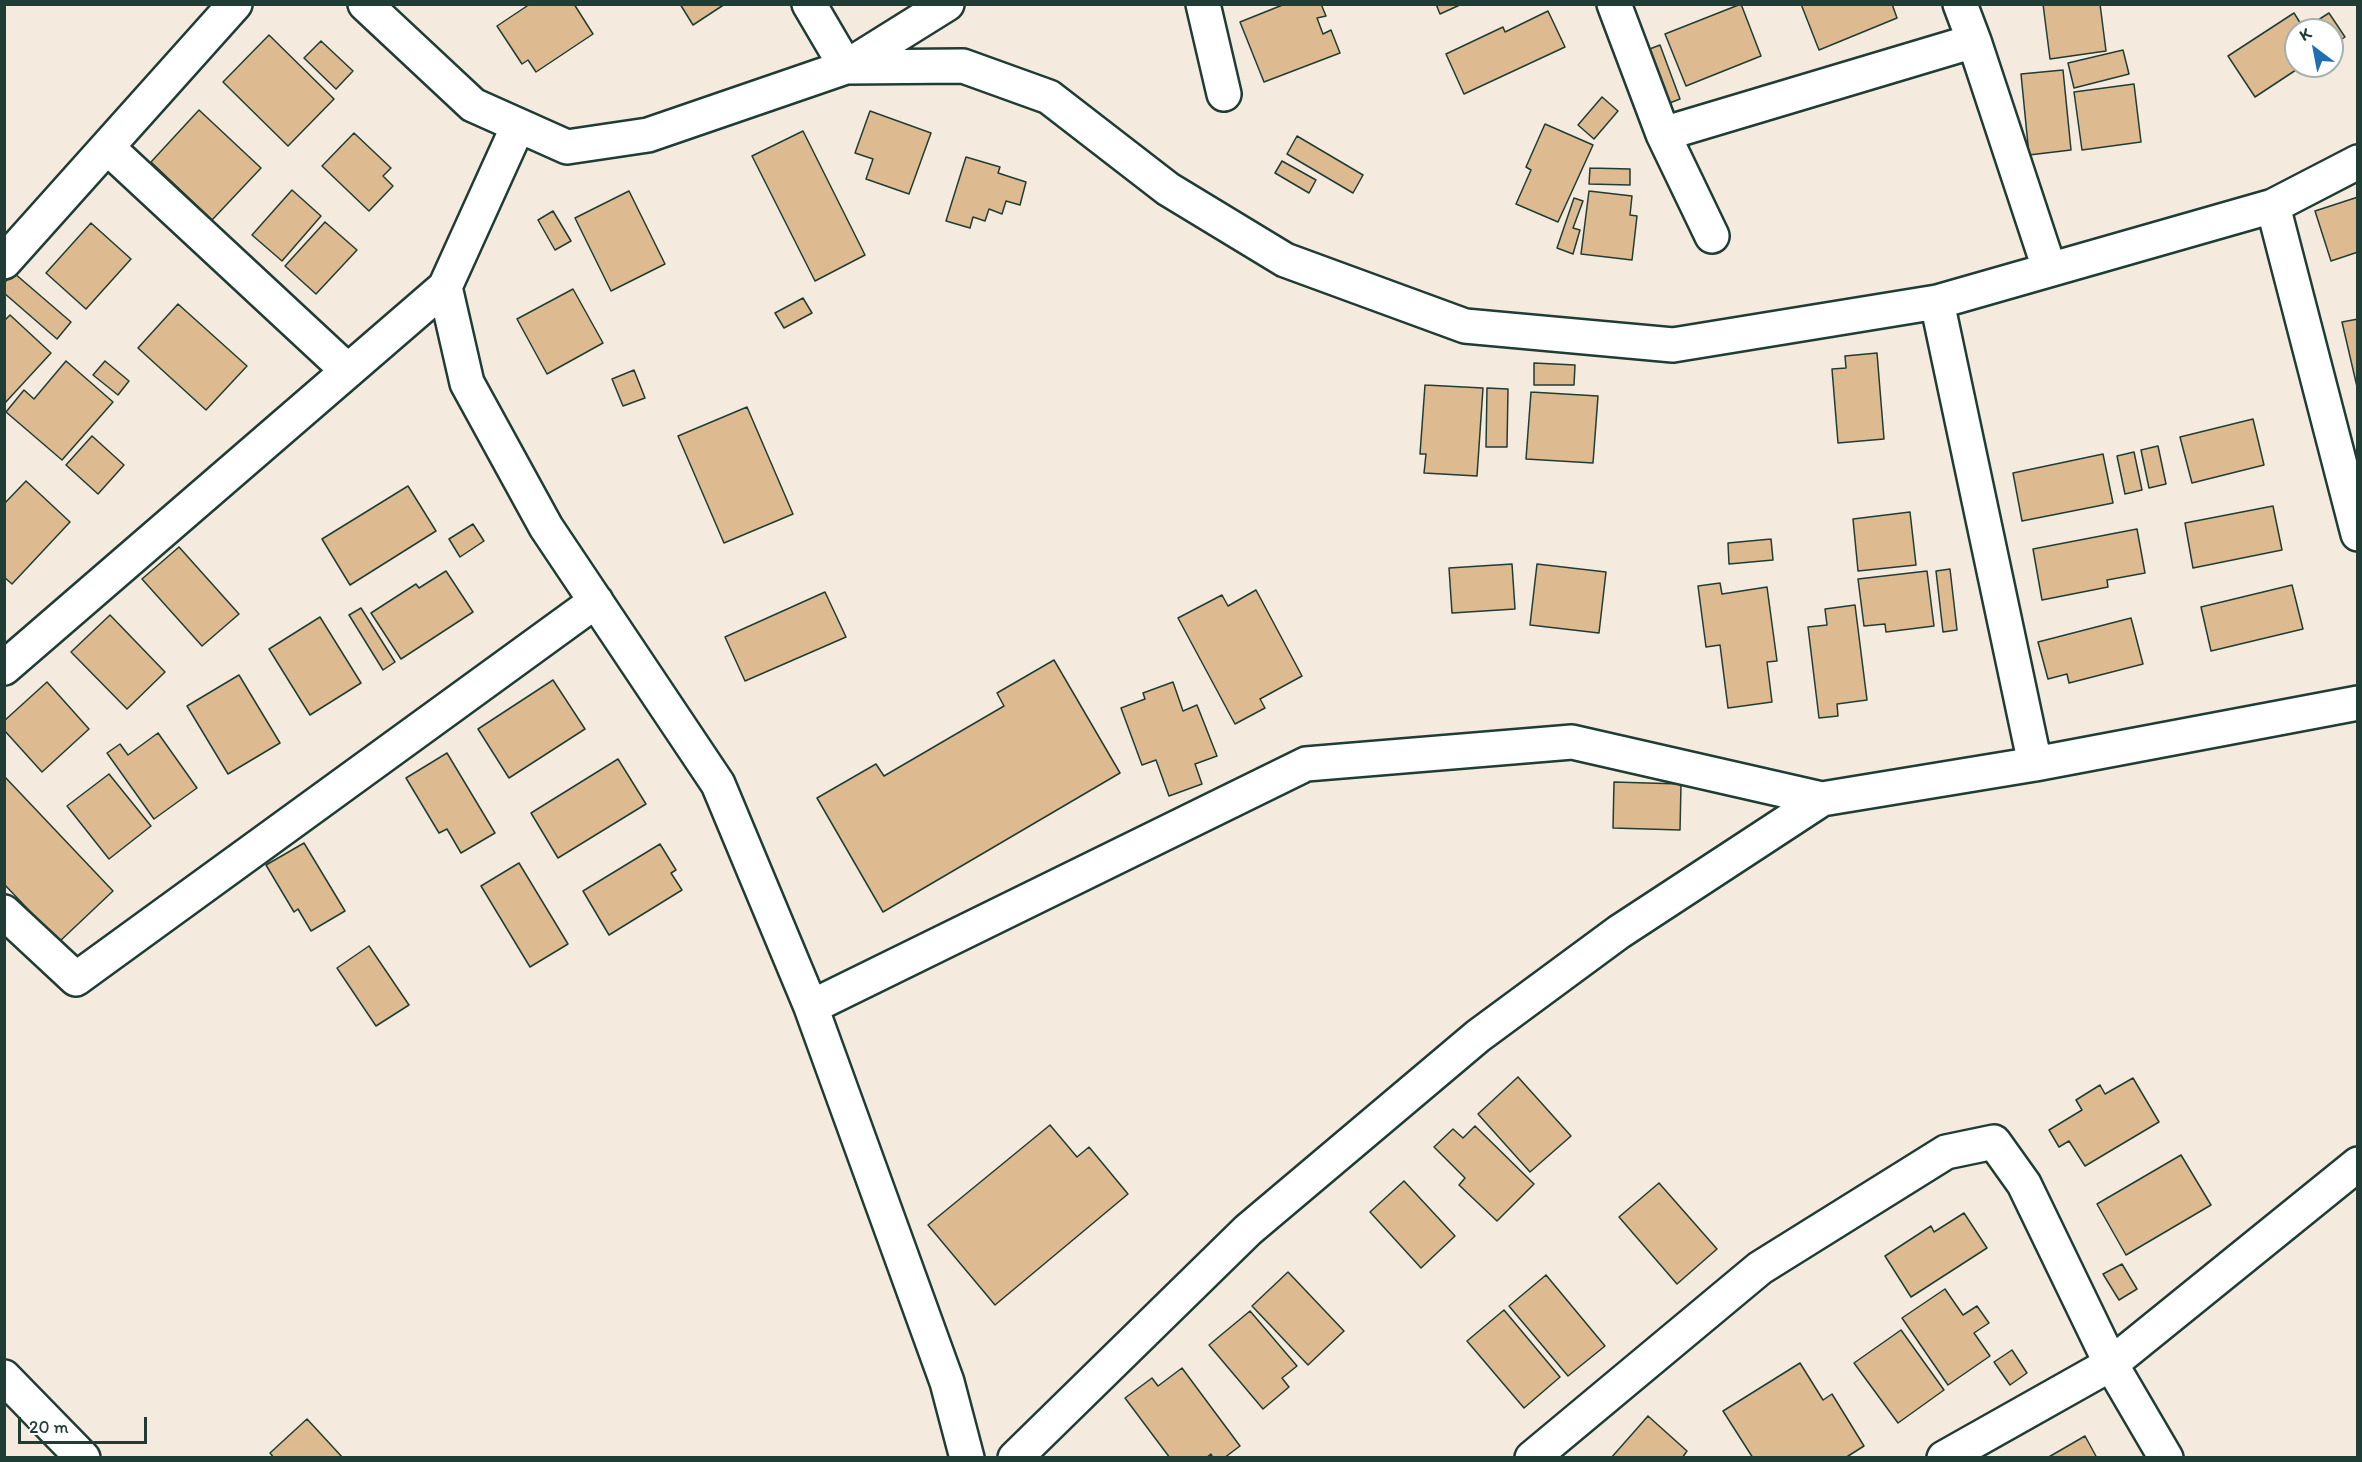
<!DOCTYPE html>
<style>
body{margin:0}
#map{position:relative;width:2362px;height:1462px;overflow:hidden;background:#f5eade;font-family:Itim,sans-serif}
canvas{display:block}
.frame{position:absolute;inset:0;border:6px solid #1f3d34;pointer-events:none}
.north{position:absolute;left:2284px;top:18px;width:60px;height:60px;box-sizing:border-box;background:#fff;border:2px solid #a5b1ae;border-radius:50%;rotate:328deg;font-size:16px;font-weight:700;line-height:24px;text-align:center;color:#1f3d34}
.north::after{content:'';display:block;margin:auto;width:21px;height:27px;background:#1f6fb2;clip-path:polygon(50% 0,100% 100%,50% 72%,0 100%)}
.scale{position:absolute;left:18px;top:1417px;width:129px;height:27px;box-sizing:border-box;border:3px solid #1f3d34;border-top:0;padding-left:8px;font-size:18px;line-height:21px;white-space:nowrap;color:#1f3d34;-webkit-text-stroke:4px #fff;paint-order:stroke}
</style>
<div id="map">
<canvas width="2362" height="1462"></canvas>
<div class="frame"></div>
<div class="north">K</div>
<div class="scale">20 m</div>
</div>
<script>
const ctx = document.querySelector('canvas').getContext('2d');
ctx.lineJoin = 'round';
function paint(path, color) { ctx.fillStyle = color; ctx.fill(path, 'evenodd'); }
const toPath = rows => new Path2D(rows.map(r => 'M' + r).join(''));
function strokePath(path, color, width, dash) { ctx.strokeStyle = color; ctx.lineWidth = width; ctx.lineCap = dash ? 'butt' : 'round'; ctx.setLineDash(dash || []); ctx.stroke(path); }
const building = toPath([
 [530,4,574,4,593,34,536,72,528,60,522,64,497,26,530,4],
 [680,4,725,4,693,25,680,4],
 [1285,4,1321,4,1326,16,1317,18,1323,34,1331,30,1340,53,1264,82,1240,22,1285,4],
 [1436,4,1462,4,1440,14,1436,4],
 [1741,4,1761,56,1686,86,1665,34,1741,4],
 [1801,4,1892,4,1897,18,1819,50,1801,4],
 [2043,4,2100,4,2106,51,2050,59,2043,4],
 [1548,11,1565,47,1464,94,1446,54,1503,27,1505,32,1548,11],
 [2294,13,2304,29,2329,13,2345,37,2332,46,2332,30,2296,30,2296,66,2302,66,2255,97,2228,56,2294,13],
 [269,35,334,99,288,146,223,82,269,35],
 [321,41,353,71,336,89,304,58,321,41],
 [1660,45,1680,99,1667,104,1647,50,1660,45],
 [2123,50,2129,74,2074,88,2068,63,2123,50],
 [2063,70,2071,150,2029,155,2021,74,2063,70],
 [2134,84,2141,142,2082,150,2074,92,2134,84],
 [1602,97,1618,111,1594,139,1578,125,1602,97],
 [199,110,261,168,212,220,151,162,199,110],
 [870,111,931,133,909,194,866,179,873,159,855,153,870,111],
 [1545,124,1593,145,1558,222,1516,204,1531,170,1526,167,1545,124],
 [803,131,865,255,815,281,752,156,803,131],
 [354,133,391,168,383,176,393,186,369,211,322,166,354,133],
 [1297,136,1363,175,1353,193,1287,154,1297,136],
 [966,157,1000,167,998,173,1026,182,1020,205,1006,201,1002,214,989,209,985,221,973,217,970,228,946,221,966,157],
 [1282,161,1316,180,1309,193,1275,173,1282,161],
 [1590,168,1630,169,1630,185,1589,184,1590,168],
 [292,190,321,216,282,261,252,235,292,190],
 [629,191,665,264,611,291,575,218,629,191],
 [1589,191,1632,196,1630,215,1637,216,1632,260,1581,254,1589,191],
 [2358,197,2358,252,2331,261,2315,211,2358,197],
 [1574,198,1583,201,1573,228,1580,230,1573,254,1557,248,1574,198],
 [553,211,571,241,555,250,538,220,553,211],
 [325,222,357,250,316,294,285,266,325,222],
 [91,223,131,259,86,309,46,273,91,223],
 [14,273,71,322,57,339,4,293,4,283,14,273],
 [573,289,603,343,547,374,517,319,573,289],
 [803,298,812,313,784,328,775,313,803,298],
 [178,304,247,366,206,410,138,348,178,304],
 [10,315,51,353,4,404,4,321,10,315],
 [2358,319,2358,391,2342,322,2358,319],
 [1877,353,1884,439,1838,443,1832,369,1846,368,1845,356,1877,353],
 [66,361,113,402,62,460,6,412,24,390,34,399,66,361],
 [105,361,129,381,118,395,93,375,105,361],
 [1534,363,1575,365,1574,385,1534,385,1534,363],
 [634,370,645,398,623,406,612,379,634,370],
 [1425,385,1483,388,1477,476,1424,473,1426,454,1420,454,1425,385],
 [1487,388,1508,389,1507,447,1486,447,1487,388],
 [1531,392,1598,396,1593,463,1526,459,1531,392],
 [747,407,793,514,724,543,678,436,747,407],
 [2253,419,2264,465,2192,483,2180,437,2253,419],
 [92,436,124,465,98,494,66,465,92,436],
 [2158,446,2166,484,2149,488,2141,450,2158,446],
 [2134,452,2142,490,2125,494,2117,456,2134,452],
 [2103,454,2113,503,2022,521,2013,473,2103,454],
 [26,481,70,522,12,584,4,577,4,504,26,481],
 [408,486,436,531,350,585,322,539,408,486],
 [2273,506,2282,550,2193,568,2185,523,2273,506],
 [1910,512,1916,565,1858,571,1853,519,1910,512],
 [473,524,484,541,460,557,449,539,473,524],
 [2137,529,2145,573,2107,580,2108,587,2042,600,2033,549,2137,529],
 [1771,539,1773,560,1729,564,1728,543,1771,539],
 [179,547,239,614,202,646,142,579,179,547],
 [1512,564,1515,609,1452,613,1449,568,1512,564],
 [1537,564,1606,572,1599,633,1530,625,1537,564],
 [1950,569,1957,630,1943,632,1936,571,1950,569],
 [446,571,473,612,401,659,371,613,416,584,419,588,446,571],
 [1927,571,1934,626,1886,632,1885,624,1864,626,1858,579,1927,571],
 [1720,583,1722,594,1767,587,1777,661,1767,662,1772,702,1728,708,1720,645,1706,647,1698,586,1720,583],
 [2292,585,2303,629,2211,651,2201,607,2292,585],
 [1256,590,1302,676,1260,699,1265,708,1235,724,1178,618,1222,595,1228,606,1256,590],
 [825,592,846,637,745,681,725,637,825,592],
 [1855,605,1867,700,1837,704,1838,716,1819,718,1808,627,1827,625,1825,609,1855,605],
 [361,608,395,662,383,670,349,615,361,608],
 [110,615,165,672,127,709,71,652,110,615],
 [320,617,361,683,310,715,269,649,320,617],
 [2131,618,2143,664,2069,683,2067,674,2048,679,2038,642,2131,618],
 [1054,660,1120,773,883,912,817,798,876,764,884,776,1004,706,997,693,1054,660],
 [239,675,280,743,228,774,187,706,239,675],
 [553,680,585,729,509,778,478,729,553,680],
 [47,682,89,729,42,772,4,730,4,721,47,682],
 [1173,682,1183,711,1197,705,1217,756,1195,764,1202,784,1169,796,1156,760,1142,765,1121,708,1145,699,1143,693,1173,682],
 [158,733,197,788,154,819,107,753,120,744,128,755,158,733],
 [447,753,495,833,461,853,447,829,439,833,406,778,447,753],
 [618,759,646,804,558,858,531,813,618,759],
 [109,774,151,826,109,859,67,806,109,774],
 [4,776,113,891,59,942,4,884,4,776],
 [1614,782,1681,784,1680,830,1613,828,1614,782],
 [304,843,345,911,311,931,298,909,294,912,266,865,304,843],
 [660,844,676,870,671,873,682,890,609,935,583,891,660,844],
 [519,863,568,944,530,967,481,886,519,863],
 [369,946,409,1005,376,1026,337,968,369,946],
 [1518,1077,1571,1136,1530,1172,1478,1114,1518,1077],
 [2133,1078,2159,1122,2085,1166,2069,1141,2059,1147,2049,1130,2082,1110,2076,1100,2100,1085,2105,1094,2133,1078],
 [1050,1125,1077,1157,1089,1147,1128,1194,995,1305,928,1225,1050,1125],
 [1475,1126,1534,1184,1497,1221,1459,1185,1465,1178,1434,1147,1453,1129,1463,1138,1475,1126],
 [2181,1155,2211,1205,2126,1255,2097,1204,2181,1155],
 [1404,1181,1455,1236,1421,1268,1370,1212,1404,1181],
 [1659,1183,1717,1249,1677,1284,1619,1217,1659,1183],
 [1964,1213,1987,1248,1911,1297,1885,1256,1931,1226,1934,1232,1964,1213],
 [2122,1264,2137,1289,2119,1300,2103,1274,2122,1264],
 [1288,1272,1344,1331,1308,1365,1252,1306,1288,1272],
 [1546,1275,1605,1346,1568,1376,1509,1306,1546,1275],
 [1945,1289,1963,1315,1977,1306,1989,1323,1974,1333,1990,1356,1948,1385,1902,1318,1945,1289],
 [1504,1310,1560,1377,1524,1408,1467,1341,1504,1310],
 [1250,1311,1297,1366,1282,1378,1289,1387,1263,1409,1209,1345,1250,1311],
 [1901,1330,1944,1390,1898,1423,1854,1363,1901,1330],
 [2012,1350,2027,1373,2010,1385,1994,1362,2012,1350],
 [1800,1363,1823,1400,1832,1394,1864,1446,1845,1458,1753,1458,1723,1411,1800,1363],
 [1182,1368,1240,1446,1224,1458,1213,1458,1211,1454,1206,1458,1170,1458,1125,1398,1152,1378,1158,1386,1182,1368],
 [1648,1416,1687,1451,1682,1458,1611,1458,1648,1416],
 [307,1419,343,1458,274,1458,270,1453,307,1419],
 [2085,1436,2097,1458,2047,1458,2085,1436]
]);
const minor = toPath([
 [365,4,473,105,567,147,648,135,846,67,963,66,1049,97,1168,189,1285,260,1465,326,1673,345,1937,302,2273,206,2358,162],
 [809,4,846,67,947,4],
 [1203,4,1224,94],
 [1614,4,1663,134,1712,236],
 [1960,4,1974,41,2049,268],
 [518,126,445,287,467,383,546,527,718,784,811,1007,947,1382,967,1458],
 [1663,134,1974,41],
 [107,147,348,371],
 [2273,206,2358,534],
 [4,262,235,4],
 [1937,302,2035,764],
 [4,668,445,287],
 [4,912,76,979,596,601],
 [811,1007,1306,764,1572,742,1822,799],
 [4,1377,83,1458],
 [1015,1458,1248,1230,1478,1036,1619,932,1822,799,2035,764,2358,703],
 [1532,1458,1760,1268,1946,1152,1994,1142,2024,1184,2111,1364,2166,1458],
 [1944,1458,2111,1364,2358,1164]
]);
paint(building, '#deba90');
strokePath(building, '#1f3d34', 1.5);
strokePath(minor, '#1f3d34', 38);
strokePath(minor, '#fff', 33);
</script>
